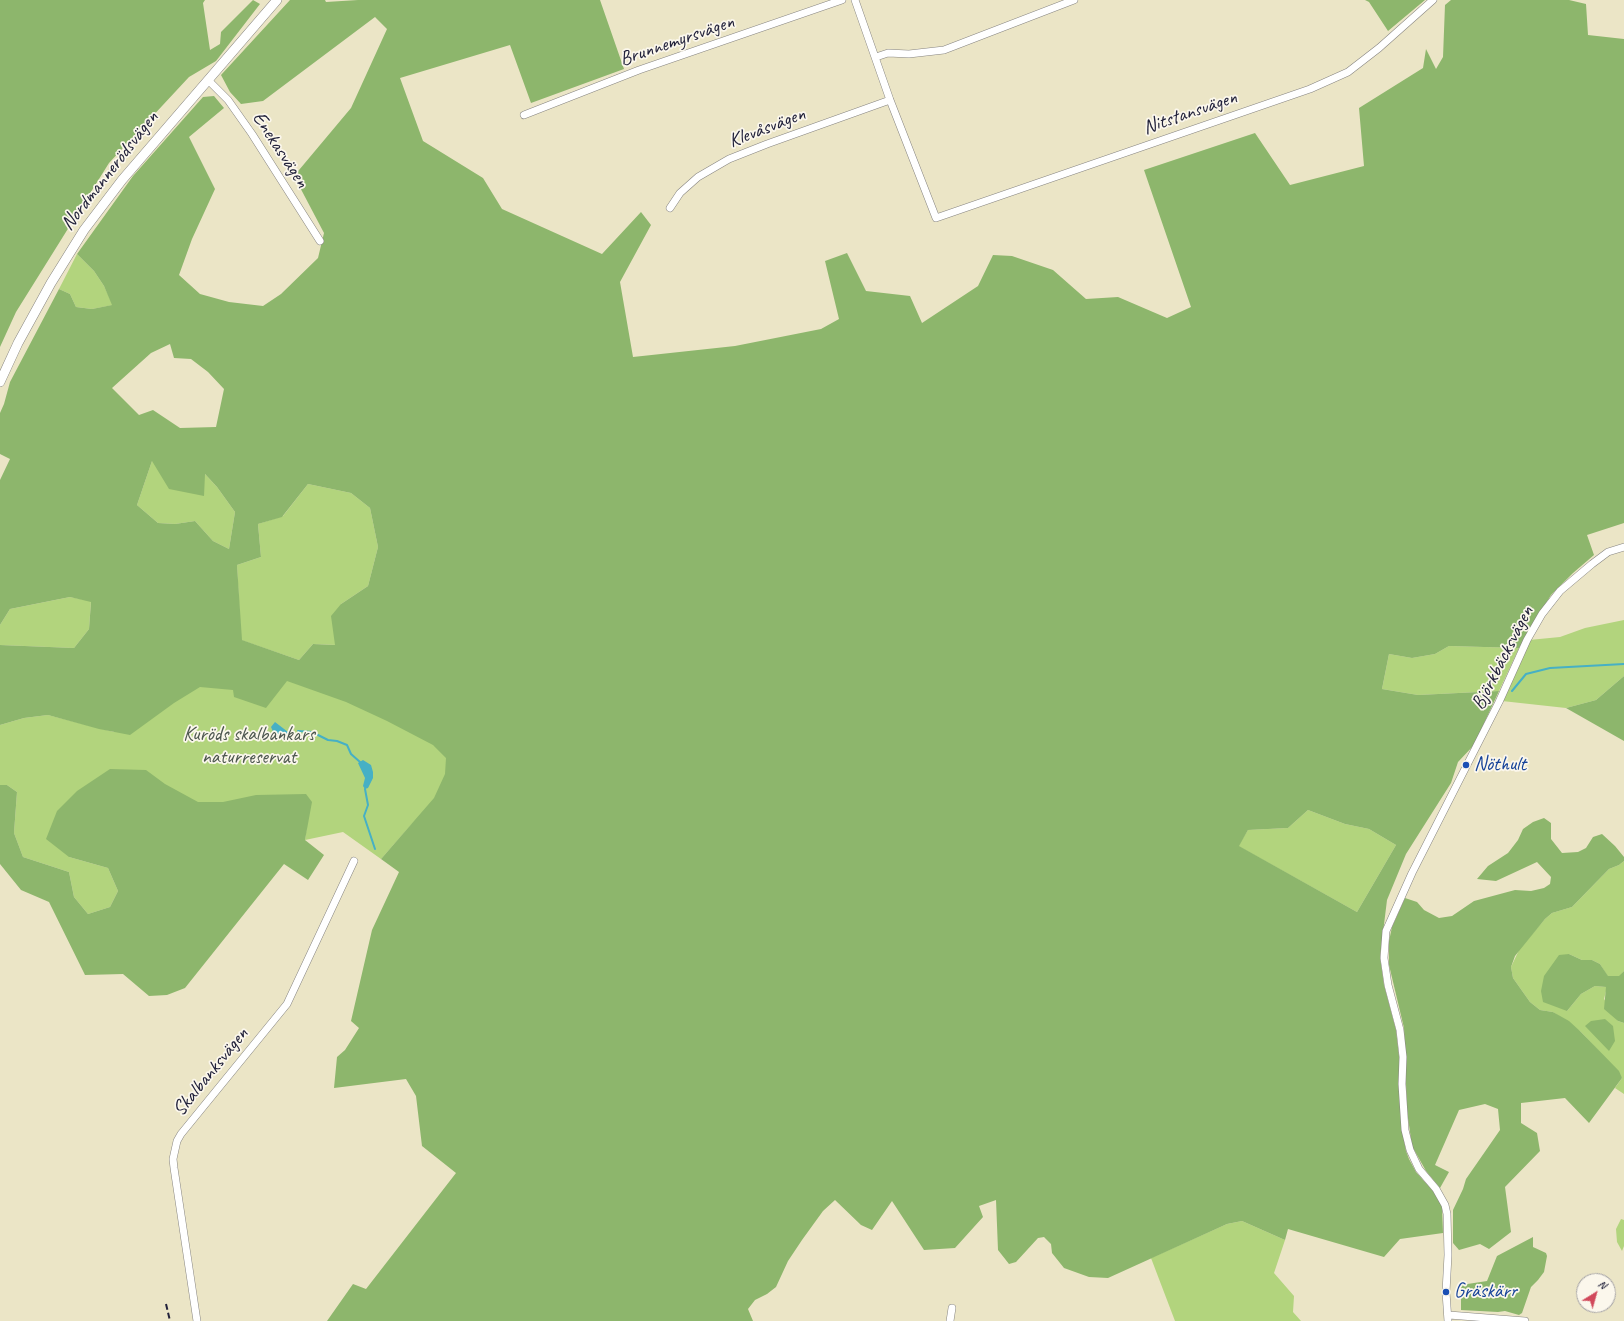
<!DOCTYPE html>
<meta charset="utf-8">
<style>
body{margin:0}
#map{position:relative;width:1624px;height:1321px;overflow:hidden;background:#ebe5c6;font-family:Caveat,sans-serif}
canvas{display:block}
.north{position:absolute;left:1576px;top:1273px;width:40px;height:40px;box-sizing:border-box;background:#fbf7ec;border:1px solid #a4a2a5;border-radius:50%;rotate:37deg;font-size:11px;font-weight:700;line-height:16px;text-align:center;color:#22223b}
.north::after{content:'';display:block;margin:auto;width:14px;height:18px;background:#d1495b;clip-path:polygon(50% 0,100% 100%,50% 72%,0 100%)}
</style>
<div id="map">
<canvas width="1624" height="1321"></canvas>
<div class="north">N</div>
</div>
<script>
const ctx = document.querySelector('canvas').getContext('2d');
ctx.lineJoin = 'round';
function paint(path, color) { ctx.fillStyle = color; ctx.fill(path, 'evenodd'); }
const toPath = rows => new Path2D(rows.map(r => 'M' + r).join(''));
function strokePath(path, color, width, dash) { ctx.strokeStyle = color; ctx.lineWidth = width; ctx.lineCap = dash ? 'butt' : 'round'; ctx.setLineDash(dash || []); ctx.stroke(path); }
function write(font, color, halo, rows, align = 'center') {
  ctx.font = font + ' Caveat,sans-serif'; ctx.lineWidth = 3.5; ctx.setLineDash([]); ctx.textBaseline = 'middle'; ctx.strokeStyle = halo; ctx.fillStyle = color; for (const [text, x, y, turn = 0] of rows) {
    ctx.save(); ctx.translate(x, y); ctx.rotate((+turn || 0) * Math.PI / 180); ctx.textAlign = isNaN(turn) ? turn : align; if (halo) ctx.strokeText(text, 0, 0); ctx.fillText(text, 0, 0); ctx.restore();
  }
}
const green = toPath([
 [77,254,94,271,104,286,113,305,92,309,76,307,70,294,59,289],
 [152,461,204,473,217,487,235,512,229,549,213,541,195,521,175,524,158,523,137,505],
 [308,484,351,493,370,508,378,547,368,586,341,604,336,645,313,644,299,660,241,640,237,565,261,557,258,524,283,516],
 [70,597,91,601,89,629,74,648,0,645,0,625,10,609],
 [1624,620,1624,676,1596,700,1566,708,1502,701,1529,640,1560,637,1585,628],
 [1449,646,1519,648,1499,691,1418,695,1382,689,1389,654,1412,658,1435,654],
 [194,656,447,706,490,756,410,826,381,859,343,832,305,840,307,825,69,857,108,868,118,891,110,907,88,914,74,897,69,872,23,857,14,833,17,792,7,785,0,785,0,725,24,718,48,715,114,732],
 [1308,810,1345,824,1369,829,1396,845,1357,912,1238,846,1248,830,1288,828],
 [1624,861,1624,971,1620,976,1608,977,1600,964,1592,960,1582,960,1569,954,1567,1011,1581,994,1595,986,1607,987,1604,999,1618,1021,1624,1023,1624,1094,1615,1088,1622,1078,1596,1048,1581,1032,1553,1012,1540,1010,1530,1002,1513,978,1511,967,1520,948,1545,919,1552,913,1572,907,1609,869,1619,865],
 [1621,1219,1624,1220,1624,1246,1622,1251,1617,1242,1616,1229],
 [1242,1221,1285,1240,1274,1273,1294,1296,1293,1312,1301,1321,1175,1321,1151,1258,1227,1224]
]);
const forest = toPath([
 [0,0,205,0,203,3,210,50,220,44,221,32,253,0,260,4,216,61,189,77,109,163,16,312,0,347],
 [290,0,325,0,326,2,358,0,600,0,624,69,531,103,510,45,400,78,423,141,483,178,502,209,602,254,641,212,651,225,620,282,633,357,735,346,821,329,839,319,825,261,847,253,866,291,910,296,922,323,978,286,993,255,1012,256,1053,270,1086,299,1118,297,1167,318,1191,307,1144,170,1255,133,1290,185,1364,166,1359,108,1423,68,1426,49,1436,69,1443,57,1445,5,1451,0,1569,0,1586,4,1588,35,1624,39,1624,523,1587,535,1594,555,1573,573,1551,595,1519,648,1449,646,1435,654,1412,658,1389,654,1382,689,1418,695,1499,691,1474,745,1458,762,1451,783,1406,854,1387,900,1380,957,1384,985,1396,1030,1399,1056,1402,1130,1406,1151,1409,1159,1416,1172,1433,1191,1442,1206,1443,1233,1400,1239,1384,1257,1288,1229,1285,1240,1242,1221,1227,1224,1108,1278,1089,1277,1064,1268,1052,1253,1051,1244,1044,1237,1038,1238,1016,1262,1009,1264,998,1250,996,1200,979,1206,983,1217,955,1248,924,1250,892,1201,872,1230,861,1225,835,1200,823,1211,802,1240,788,1261,776,1287,767,1294,755,1300,748,1309,753,1321,327,1321,353,1284,366,1289,456,1173,422,1146,416,1096,406,1079,334,1088,337,1057,345,1050,359,1028,351,1021,372,930,399,872,381,859,434,798,445,774,446,758,433,745,387,721,346,702,287,681,266,708,234,697,233,690,200,687,174,703,130,735,99,729,48,715,24,718,0,725,0,645,74,648,89,629,91,602,70,597,10,609,0,625,0,480,10,459,0,454,0,413,4,404,10,382,59,289,70,294,76,307,92,309,112,305,104,286,94,271,77,254,133,176,203,97,214,96,224,108,189,137,215,189,192,239,179,275,200,294,229,302,263,306,281,294,318,258,324,233,294,176,351,108,387,29,375,17,263,101,241,104,230,92,221,75],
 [170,344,174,358,191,359,208,372,224,389,216,427,180,428,153,410,139,415,112,388,151,353],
 [152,461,169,489,204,496,205,474,217,487,235,512,229,549,213,541,195,521,175,524,158,523,137,505],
 [308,484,351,493,370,508,378,547,368,586,341,604,331,616,335,645,313,644,299,660,242,640,237,565,261,557,258,524,282,517],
 [1308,810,1345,824,1369,829,1396,845,1357,912,1239,846,1248,830,1288,828],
 [1365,0,1425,0,1388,31,1369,2],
 [1624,676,1624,741,1566,708,1596,700],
 [110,769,146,770,165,784,198,802,223,802,256,795,306,794,312,802,305,840,324,855,308,880,284,864,185,988,167,995,149,996,123,974,85,975,49,902,21,890,0,864,0,785,7,785,17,792,14,833,23,857,69,872,74,897,88,914,110,907,118,891,108,868,69,857,46,839,57,811,77,791],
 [1544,818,1551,823,1551,839,1562,853,1578,852,1586,848,1593,837,1602,834,1615,846,1624,857,1624,861,1619,865,1609,869,1572,907,1552,913,1545,919,1515,956,1511,967,1513,978,1530,1002,1540,1010,1553,1012,1569,1021,1581,1032,1619,1071,1622,1078,1589,1123,1565,1098,1521,1103,1521,1123,1537,1133,1540,1151,1505,1187,1511,1232,1489,1249,1480,1244,1459,1250,1453,1243,1453,1210,1463,1189,1466,1179,1500,1130,1498,1109,1485,1104,1459,1110,1435,1165,1449,1172,1440,1188,1426,1171,1412,1146,1407,1111,1404,1028,1389,965,1389,941,1392,927,1405,898,1417,902,1424,910,1439,918,1452,916,1474,901,1515,890,1531,891,1544,888,1550,884,1551,877,1537,862,1496,881,1477,879,1488,866,1508,853,1518,840,1523,829,1533,822],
 [1569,954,1582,960,1592,960,1600,964,1608,976,1619,976,1624,971,1624,1023,1618,1021,1604,1009,1606,987,1595,986,1581,994,1567,1011,1543,1002,1541,991,1544,976,1559,955],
 [1605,1019,1613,1026,1615,1041,1609,1051,1585,1026,1591,1021],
 [1533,1237,1533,1247,1546,1253,1547,1256,1544,1272,1538,1280,1531,1287,1522,1313,1519,1315,1505,1311,1498,1312,1461,1310,1461,1285,1487,1281,1497,1256]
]);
const water = toPath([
 [275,722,288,732,287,736,276,738,271,727],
 [363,760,371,765,373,772,373,778,368,788,365,789,363,786,365,778,358,763]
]);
const stream = toPath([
 [1512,691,1526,674,1550,668,1624,664],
 [298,731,312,732,328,740,337,741,347,745,351,754,360,762],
 [365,789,368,805,364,816,375,849]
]);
const minor = toPath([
 [855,0,890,100,936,218,1310,89,1348,72,1379,48,1433,0],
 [876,57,888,53,909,54,944,50,1074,0],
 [208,80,228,100,252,134,320,241],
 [524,115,639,70,842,0],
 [670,208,680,193,698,177,729,159,767,144,890,100],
 [1449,1315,1525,1321],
 [197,1321,174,1168,173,1159,177,1141,181,1134,287,1004,354,861],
 [950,1321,952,1308],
 [1448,1321,1446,1292,1448,1255,1447,1214,1445,1205,1436,1189,1419,1169,1410,1150,1405,1130,1402,1084,1403,1057,1400,1030,1388,985,1384,958,1386,931,1412,873,1499,702,1527,640,1542,614,1560,591,1592,564,1608,552,1624,547]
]);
const major = toPath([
 [0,382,18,343,51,283,84,230,122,180,277,0]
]);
const rail = toPath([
 [166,1304,170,1321]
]);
const markers = [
 [1466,765,4,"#1a4fb4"],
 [1446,1292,4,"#1a4fb4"]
];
const streetNames = [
 ["Brunnemyrsvägen",677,41,-19],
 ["Nitstansvägen",1190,113,-19],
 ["Klevåsvägen",767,128,-21],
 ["Enekasvägen",280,150,57],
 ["Nordmannerödsvägen",110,171,-52],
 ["Björkbäcksvägen",1503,658,-63],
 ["Skalbanksvägen",211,1072,-51]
];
const parkNames = [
 ["Kuröds skalbankars",249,735],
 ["naturreservat",249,758]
];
const transitNames = [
 ["Nöthult",1474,765],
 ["Gräskärr",1454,1292]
];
paint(green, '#b2d47d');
paint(forest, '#8db66c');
paint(water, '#46b0c5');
strokePath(stream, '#46b0c5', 2);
strokePath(minor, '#868480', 8);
strokePath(major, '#868480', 10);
strokePath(minor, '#fff', 7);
strokePath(major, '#fff', 9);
strokePath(rail, '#22223b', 2, [6, 3]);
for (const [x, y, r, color] of markers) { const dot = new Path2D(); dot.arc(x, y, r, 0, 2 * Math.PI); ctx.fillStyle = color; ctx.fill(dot); strokePath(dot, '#fbf7ec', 1.5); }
write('20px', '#22223b', '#fbf7ec', streetNames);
write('20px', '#4d574f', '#fbf7ec', parkNames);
write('20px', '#164399', '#fbf7ec', transitNames, 'left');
</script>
